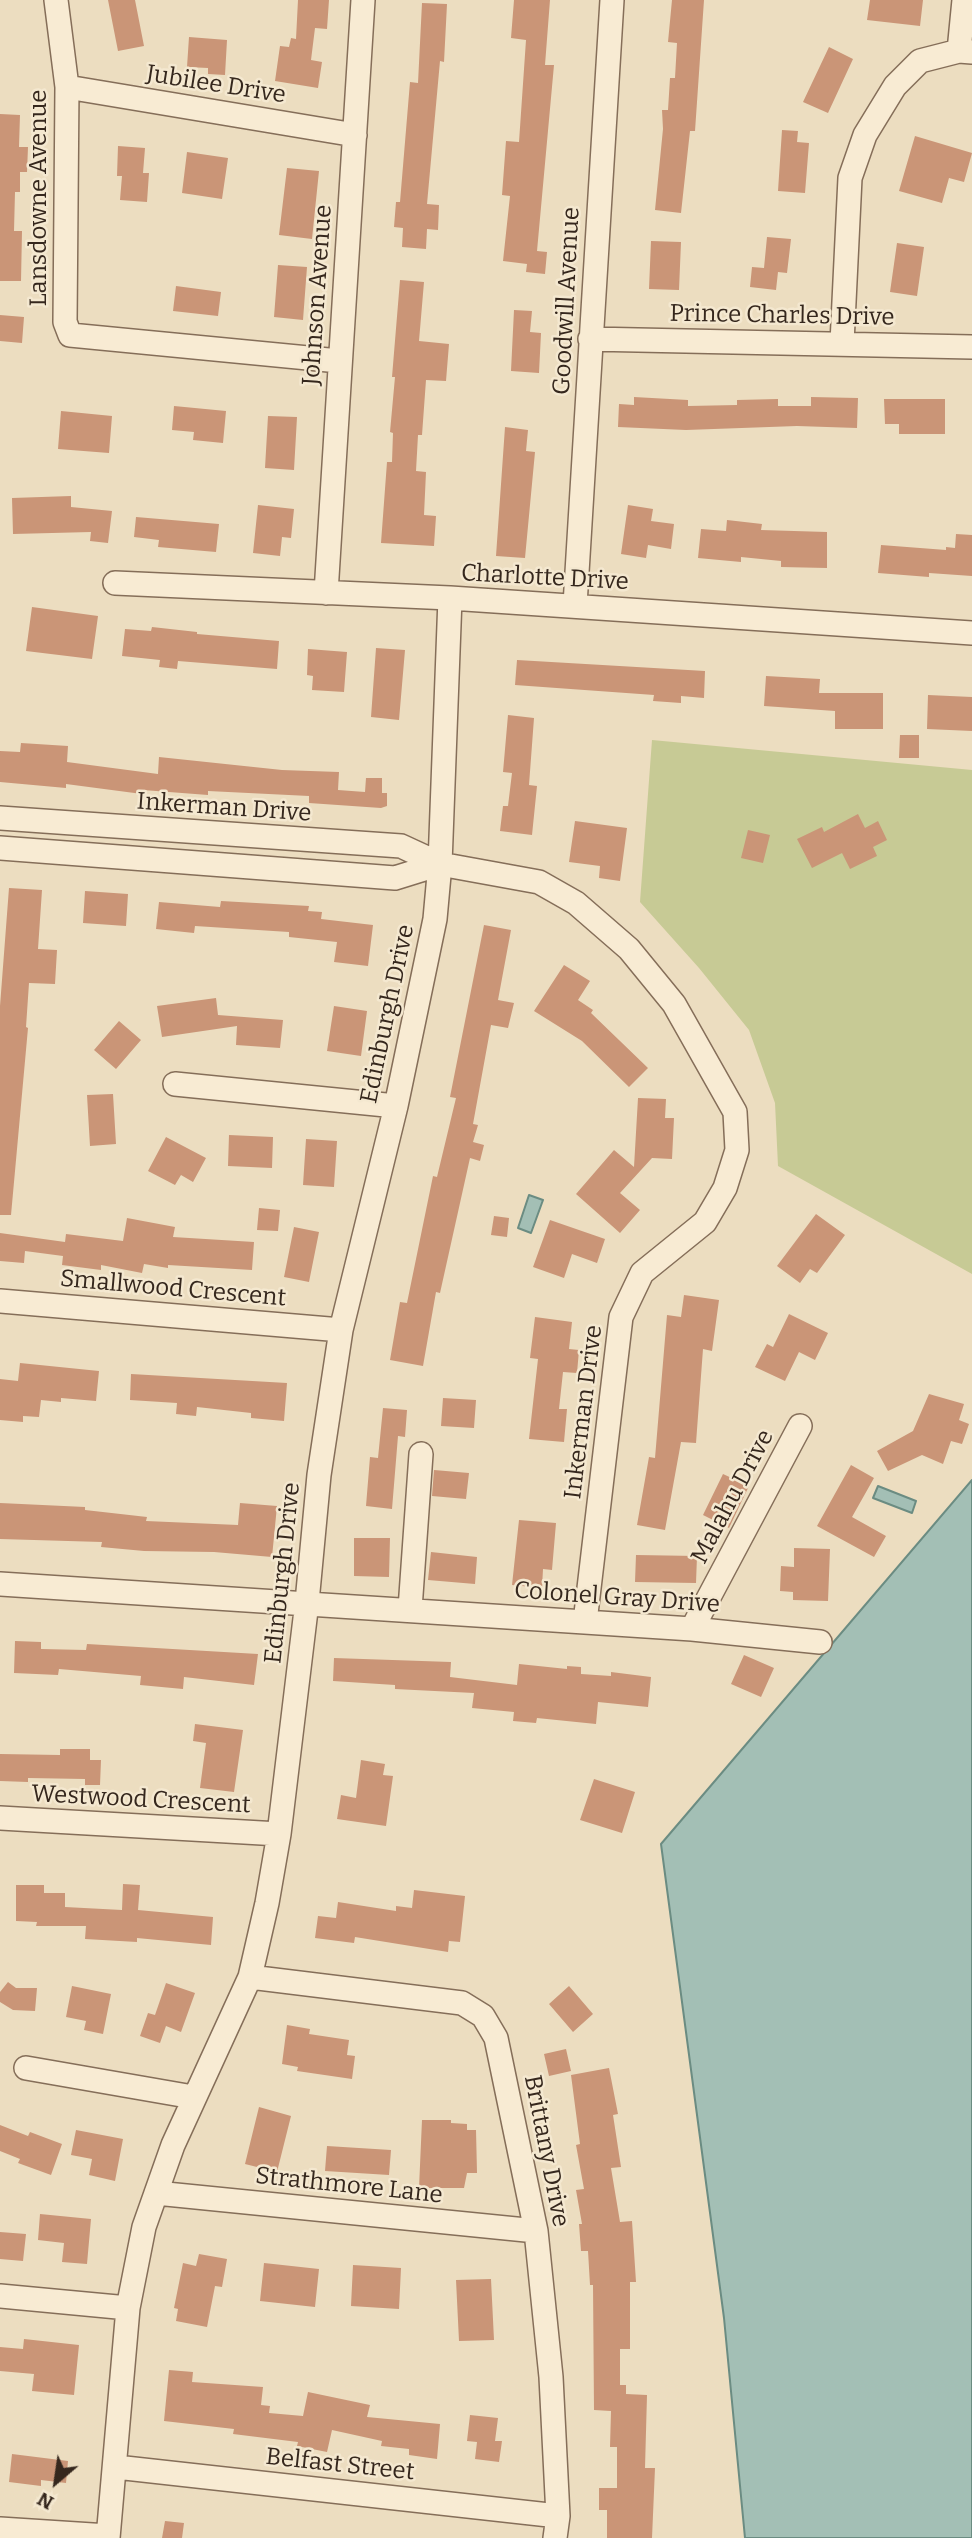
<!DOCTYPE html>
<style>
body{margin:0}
#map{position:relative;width:972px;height:2538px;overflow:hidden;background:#ecddc0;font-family:Bitter,serif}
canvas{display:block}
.north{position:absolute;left:21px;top:2447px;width:70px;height:70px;-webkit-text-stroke:5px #f4e8d0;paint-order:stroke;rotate:209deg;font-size:19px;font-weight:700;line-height:28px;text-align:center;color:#35271d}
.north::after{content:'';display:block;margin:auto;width:24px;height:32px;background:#35271d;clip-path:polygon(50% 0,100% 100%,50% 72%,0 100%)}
</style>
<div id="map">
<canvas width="972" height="2538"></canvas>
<div class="north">N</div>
</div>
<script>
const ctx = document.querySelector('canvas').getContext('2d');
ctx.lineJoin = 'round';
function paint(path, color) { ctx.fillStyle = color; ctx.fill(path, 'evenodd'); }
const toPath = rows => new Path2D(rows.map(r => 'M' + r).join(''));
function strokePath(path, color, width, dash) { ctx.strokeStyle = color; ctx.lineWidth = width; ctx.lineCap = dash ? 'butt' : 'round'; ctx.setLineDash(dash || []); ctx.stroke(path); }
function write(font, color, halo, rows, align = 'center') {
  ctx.font = font + ' Bitter,serif'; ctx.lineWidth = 5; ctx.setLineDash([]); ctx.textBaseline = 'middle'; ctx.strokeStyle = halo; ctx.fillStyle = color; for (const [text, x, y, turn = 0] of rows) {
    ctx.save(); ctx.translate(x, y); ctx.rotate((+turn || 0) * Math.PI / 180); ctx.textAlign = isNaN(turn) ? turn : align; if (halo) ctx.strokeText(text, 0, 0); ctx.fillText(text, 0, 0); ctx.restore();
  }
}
const green = toPath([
 [652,740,972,770,972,1274,778,1166,775,1103,749,1030,699,968,640,902]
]);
const water = toPath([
 [529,1195,543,1200,531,1233,518,1228,529,1195],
 [972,1480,972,2538,745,2538,724,2318,661,1844,972,1480],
 [878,1486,916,1501,912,1513,873,1498,878,1486]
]);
const building = toPath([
 [108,0,135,0,144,46,118,51],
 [298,0,329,0,327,29,315,28,311,60,322,62,318,88,275,81,280,46,289,47,291,38,296,39],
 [514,0,550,0,545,65,554,65,537,251,547,252,545,274,526,272,527,264,503,261,510,196,502,195,506,141,519,142,526,40,511,38],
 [672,0,704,0,695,131,690,131,681,213,655,210,663,129,662,110,668,110,670,78,675,78,677,43,668,42],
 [870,0,923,0,920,26,867,20],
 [422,3,447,4,444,62,440,61,427,204,439,205,438,230,427,229,426,249,402,247,403,228,394,227,396,202,400,202,410,82,418,83],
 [189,37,227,40,225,75,208,74,208,68,187,67],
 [829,47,853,59,828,113,803,102],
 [0,114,20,115,19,147,28,147,27,172,20,172,20,192,15,192,14,231,22,231,21,281,0,281],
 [782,130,798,131,797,142,809,143,805,193,778,191],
 [915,136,972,153,964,182,949,178,942,203,899,191],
 [118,146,145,148,143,173,149,173,147,202,120,200,122,176,117,176],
 [187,152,228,158,222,199,182,193],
 [287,168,319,171,312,239,279,235],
 [767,237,791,239,787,273,778,272,776,290,750,287,752,267,764,268],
 [651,241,681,242,679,290,649,289],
 [897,243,924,247,917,296,890,292],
 [278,265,307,267,303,320,274,317],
 [400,280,424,282,419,341,449,344,446,381,426,380,422,435,418,435,416,471,426,472,424,515,436,516,434,546,381,543,387,462,392,462,393,433,390,432,395,377,392,377],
 [176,286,221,292,218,316,173,311],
 [514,310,532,311,530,332,541,333,539,373,511,371],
 [0,315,24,317,22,343,0,341],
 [634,397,688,400,688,406,737,405,737,400,778,399,778,406,811,406,811,397,858,398,857,428,797,426,686,430,618,427,619,404,634,405],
 [884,399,945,399,945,434,899,434,899,424,885,424],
 [174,406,226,411,223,443,193,440,194,432,172,430],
 [61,411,112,416,109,453,58,449],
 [268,416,297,417,294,470,265,468],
 [505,427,528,430,526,451,535,452,525,558,496,556],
 [71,496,71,507,112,511,108,543,90,541,91,532,13,534,12,498],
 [258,505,294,509,291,538,282,537,280,556,253,553],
 [628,505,653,509,651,521,674,524,671,549,648,545,646,558,621,554],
 [136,517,219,524,216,552,158,547,159,540,134,537],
 [727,520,762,524,761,530,827,532,827,568,781,567,781,561,741,557,741,562,698,558,701,529,726,531],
 [956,534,972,535,972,576,929,573,929,577,878,573,881,545,946,550,946,547,955,548],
 [32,607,98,616,92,659,26,651],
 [152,627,197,632,197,634,279,641,277,669,178,661,177,669,159,667,160,660,122,656,125,629,151,631],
 [376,648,405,650,399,720,371,717],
 [308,649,347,652,344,692,312,690,313,676,307,675],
 [517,660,705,671,704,698,681,696,681,703,653,701,654,695,515,685],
 [766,676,820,679,819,693,883,693,883,729,835,729,835,711,764,706],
 [928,695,972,697,972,731,927,729],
 [508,715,534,718,529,785,537,786,532,835,500,831,503,806,508,806,512,773,503,772],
 [900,735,919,735,919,758,899,758],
 [21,743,68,746,67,762,158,774,159,757,282,770,339,772,338,790,365,792,366,778,382,778,382,793,387,793,387,806,381,808,309,803,309,796,208,791,208,795,143,790,142,794,66,784,66,788,0,782,0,751,20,752],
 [858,814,865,828,878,821,887,840,873,847,877,856,850,869,842,853,812,868,797,839,822,827,824,832],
 [575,821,627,828,620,881,599,878,600,866,569,862],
 [748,830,770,835,763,863,741,858],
 [9,888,42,890,38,949,57,950,55,984,29,983,26,1027,28,1028,11,1215,0,1215,0,1006],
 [85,891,128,894,126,926,83,923],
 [221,901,309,906,308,911,322,912,321,919,373,925,368,966,334,962,337,942,289,937,289,932,195,926,194,933,156,929,159,902,220,907],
 [484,925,511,930,498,1000,514,1003,508,1028,491,1025,473,1124,478,1125,473,1142,484,1145,480,1161,470,1158,440,1293,436,1292,423,1366,390,1360,400,1302,407,1303,433,1176,437,1177,456,1098,450,1097],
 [564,965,590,981,578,1000,593,1010,591,1013,648,1068,629,1087,582,1041,534,1011],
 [216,998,218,1015,283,1020,280,1048,236,1045,237,1026,162,1037,157,1006],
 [334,1006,367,1011,361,1056,327,1051],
 [119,1021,141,1040,116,1069,94,1050],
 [113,1094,116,1144,90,1146,87,1095],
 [638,1098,666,1099,665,1118,674,1118,672,1159,652,1158,620,1193,640,1210,620,1233,576,1194,614,1150,634,1167],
 [229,1135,273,1137,272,1168,228,1166],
 [166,1137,206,1158,193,1182,181,1175,175,1185,148,1171],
 [306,1139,337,1141,334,1187,303,1185],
 [259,1208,280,1210,278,1231,257,1230],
 [816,1214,845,1235,817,1273,810,1269,800,1283,777,1266],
 [494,1216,509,1218,507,1237,491,1235],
 [127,1218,175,1227,173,1237,254,1242,252,1270,168,1265,168,1268,144,1264,142,1273,101,1265,101,1270,62,1265,63,1256,25,1251,24,1263,0,1261,0,1233,65,1242,66,1234,123,1241],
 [550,1220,605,1239,597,1263,572,1254,564,1278,533,1267],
 [294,1227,319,1232,309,1282,284,1277],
 [684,1295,719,1300,712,1351,703,1349,696,1443,681,1442,665,1530,637,1525,649,1457,655,1458,667,1315,681,1317],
 [789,1314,828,1333,815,1360,799,1352,785,1381,755,1367,767,1344,773,1347],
 [535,1317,572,1322,569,1349,579,1350,577,1373,563,1372,559,1409,567,1409,564,1442,529,1439,538,1359,530,1358],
 [20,1363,99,1371,96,1401,61,1398,61,1402,41,1400,39,1417,23,1416,23,1422,0,1420,0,1379,18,1381],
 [131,1374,287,1383,284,1421,251,1418,251,1413,197,1407,196,1416,176,1414,177,1403,130,1400],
 [929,1394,964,1404,959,1420,969,1424,962,1444,951,1441,943,1464,922,1455,888,1471,877,1451,913,1431],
 [443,1398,476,1400,474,1428,441,1426],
 [383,1408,407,1410,405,1437,398,1436,392,1509,366,1506,370,1457,378,1458],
 [851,1465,874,1478,852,1517,886,1536,874,1557,817,1526],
 [434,1470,469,1473,466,1499,432,1496],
 [723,1474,749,1486,729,1528,703,1515],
 [0,1503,85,1507,85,1510,147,1517,146,1521,238,1525,240,1503,277,1506,272,1557,214,1552,144,1551,101,1547,102,1542,0,1539],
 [519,1520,556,1523,552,1570,543,1569,542,1588,512,1585],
 [354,1538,390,1538,389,1577,354,1576],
 [794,1548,830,1549,828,1601,793,1600,793,1592,780,1591,781,1566,794,1567],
 [431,1552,477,1557,475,1584,428,1580],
 [636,1555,697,1556,696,1583,635,1582],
 [15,1641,41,1642,41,1649,86,1650,87,1644,258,1654,254,1685,184,1677,183,1689,140,1685,141,1676,59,1669,58,1675,14,1673],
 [744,1655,774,1668,761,1697,731,1684],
 [334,1658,451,1662,450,1677,517,1685,519,1664,567,1669,567,1666,581,1667,581,1674,611,1676,611,1672,651,1677,648,1707,598,1702,596,1724,537,1718,536,1723,513,1721,514,1712,472,1708,474,1693,395,1689,395,1685,333,1681],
 [195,1724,243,1730,234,1792,200,1788,206,1743,193,1741],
 [60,1749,90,1749,90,1760,101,1760,100,1785,85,1785,85,1779,28,1778,28,1782,0,1781,0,1754,60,1755],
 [361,1760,385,1764,383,1775,393,1776,386,1826,337,1819,341,1795,356,1798],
 [594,1779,635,1792,622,1833,580,1820],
 [123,1884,140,1885,138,1910,213,1917,211,1945,137,1938,137,1942,85,1939,86,1926,36,1926,37,1922,16,1921,16,1885,44,1885,44,1893,65,1893,65,1907,122,1910],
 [414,1890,465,1896,460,1942,449,1941,448,1952,355,1937,354,1943,315,1938,318,1916,336,1918,338,1902,396,1911,396,1906,412,1908],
 [8,1982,16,1988,37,1988,35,2011,13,2010,0,2002,0,1992],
 [166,1983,195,1993,181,2032,166,2026,160,2043,140,2036,148,2013,155,2015],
 [72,1986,111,1994,103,2034,84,2030,86,2021,66,2017],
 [569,1986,593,2014,573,2032,549,2004],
 [287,2025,310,2029,309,2034,349,2040,347,2055,355,2056,352,2079,297,2071,298,2067,282,2064],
 [566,2049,571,2071,549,2076,544,2054],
 [609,2068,618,2114,613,2115,621,2167,611,2168,620,2222,632,2221,636,2282,630,2282,630,2349,620,2349,620,2385,626,2385,626,2394,647,2395,645,2468,655,2468,652,2538,607,2538,607,2510,599,2510,599,2488,617,2488,617,2447,610,2447,611,2411,594,2410,593,2285,590,2285,588,2251,581,2251,579,2224,582,2224,576,2190,584,2189,576,2145,580,2144,571,2075],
 [259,2107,291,2116,277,2172,245,2164],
 [422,2120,451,2120,451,2123,467,2124,467,2130,476,2130,477,2173,467,2173,464,2188,419,2188],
 [0,2125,28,2136,30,2132,62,2144,51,2175,18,2163,20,2159,0,2151],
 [76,2130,123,2139,115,2181,89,2175,92,2159,71,2155],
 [327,2146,391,2150,389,2175,325,2171],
 [40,2214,91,2219,87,2264,62,2262,64,2243,38,2240],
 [0,2232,26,2234,23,2261,0,2259],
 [199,2254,227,2259,222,2287,215,2286,207,2327,176,2321,178,2309,174,2308,183,2263,196,2266],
 [264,2263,319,2269,315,2307,260,2301],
 [353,2265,401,2268,399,2309,351,2306],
 [491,2279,494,2340,459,2341,456,2280],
 [24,2339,79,2345,74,2395,32,2391,34,2374,0,2371,0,2347,23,2349],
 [169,2370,193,2372,192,2382,263,2387,261,2405,270,2406,269,2413,303,2416,308,2392,370,2405,367,2417,440,2424,437,2459,409,2455,409,2449,381,2446,382,2441,332,2430,327,2452,297,2446,298,2442,233,2434,234,2429,164,2421],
 [470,2415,498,2418,495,2441,502,2441,499,2462,475,2459,477,2442,467,2441],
 [12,2454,68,2461,66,2483,41,2480,41,2486,9,2482],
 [165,2521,184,2523,182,2538,162,2538]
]);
const minor = toPath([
 [56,0,67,87,65,322,70,335,339,361],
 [959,51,964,0],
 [67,87,355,135],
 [590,339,972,347],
 [842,343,850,178,865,135,895,86,920,61,959,51,972,52],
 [115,583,450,598,972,633],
 [326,593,363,0],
 [575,605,612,0],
 [0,818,401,846,440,864,539,882,576,903,629,949,674,1004,735,1112,737,1150,725,1188,705,1222,642,1273,621,1317,585,1622],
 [0,848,395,878,440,864],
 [175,1084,396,1106],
 [0,1301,341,1330],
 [0,1584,692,1629,820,1642],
 [410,1609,421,1454],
 [692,1629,800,1426],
 [0,1818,279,1834],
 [250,1977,462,2003,483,2016,496,2038,536,2231,551,2377,558,2516,555,2538],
 [26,2068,193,2097],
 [156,2193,536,2231],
 [0,2296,128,2308],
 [116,2467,558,2516],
 [0,2529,108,2536],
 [108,2538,128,2308,144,2227,173,2145,250,1977,267,1903,279,1834,307,1602,319,1475,341,1330,396,1106,435,919,440,864,450,598]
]);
const streetNames = [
 ["Jubilee Drive",216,85,9],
 ["Lansdowne Avenue",39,198,-90],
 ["Johnson Avenue",318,295,-86],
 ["Goodwill Avenue",567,301,-87],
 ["Prince Charles Drive",782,316,1],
 ["Charlotte Drive",545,578,3],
 ["Inkerman Drive",224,808,4],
 ["Edinburgh Drive",388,1014,-78],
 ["Smallwood Crescent",173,1289,5],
 ["Inkerman Drive",584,1412,-83],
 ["Malahu Drive",733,1497,-62],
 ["Edinburgh Drive",283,1573,-84],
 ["Colonel Gray Drive",617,1598,4],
 ["Westwood Crescent",141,1800,3],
 ["Brittany Drive",546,2151,79],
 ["Strathmore Lane",349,2186,6],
 ["Belfast Street",340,2465,6]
];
paint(green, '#c7ca95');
paint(water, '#a3bfb5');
strokePath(water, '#6b8c82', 2);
paint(building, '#ca9577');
strokePath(minor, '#856e59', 26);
strokePath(minor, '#f8ebd3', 23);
write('24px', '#35271d', '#f4e8d0', streetNames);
</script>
